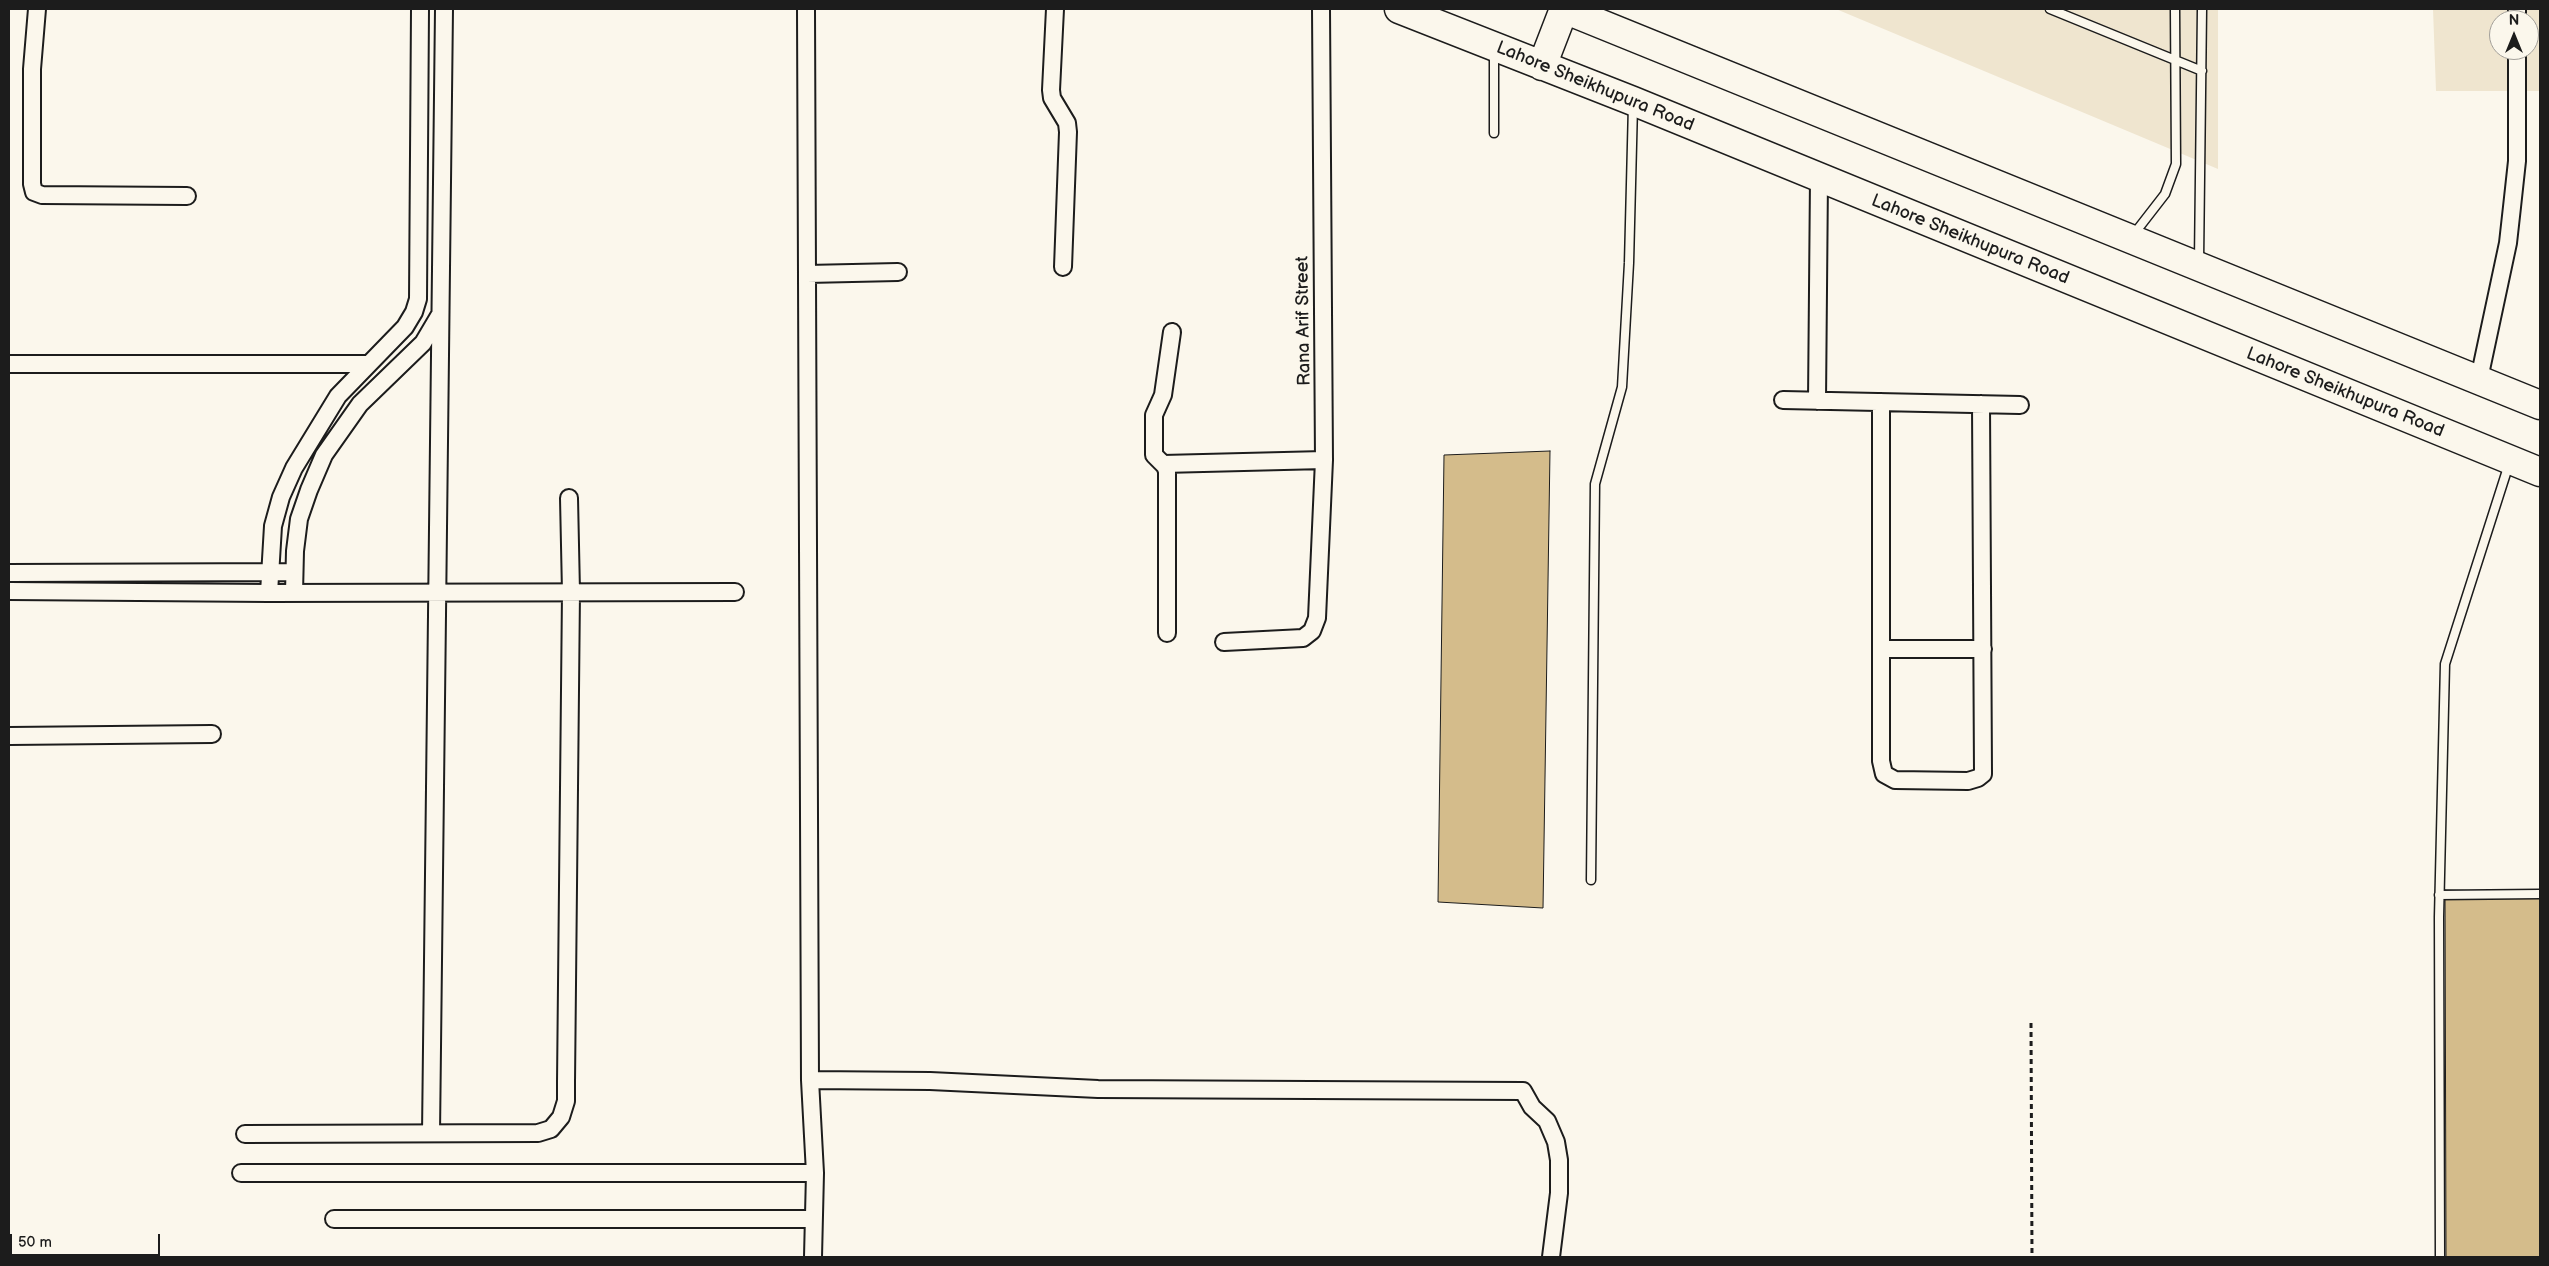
<!DOCTYPE html>
<style>
body{margin:0}
#map{position:relative;width:2549px;height:1266px;overflow:hidden;background:#fbf7ec;font-family:"Balsamiq Sans",sans-serif}
canvas{display:block}
.frame{position:absolute;inset:0;border:10px solid #1c1c1c;pointer-events:none}
.north{position:absolute;left:2489px;top:10px;width:50px;height:50px;box-sizing:border-box;background:#fbf7ec;border:1px solid #a29f99;border-radius:50%;rotate:0deg;font-size:14px;font-weight:700;line-height:20px;text-align:center;color:#1c1c1c}
.north::after{content:'';display:block;margin:auto;width:18px;height:22px;background:#1c1c1c;clip-path:polygon(50% 0,100% 100%,50% 72%,0 100%)}
.scale{position:absolute;left:10px;top:1234px;width:150px;height:22px;box-sizing:border-box;border:2px solid #1c1c1c;border-top:0;padding-left:6px;font-size:15px;line-height:18px;white-space:nowrap;color:#1c1c1c;-webkit-text-stroke:4px #fbf7ec;paint-order:stroke}
</style>
<div id="map">
<canvas width="2549" height="1266"></canvas>
<div class="frame"></div>
<div class="north">N</div>
<div class="scale">50 m</div>
</div>
<script>
const ctx = document.querySelector('canvas').getContext('2d');
ctx.lineJoin = 'round';
function paint(path, color) { ctx.fillStyle = color; ctx.fill(path, 'evenodd'); }
const toPath = rows => new Path2D(rows.map(r => 'M' + r).join(''));
function strokePath(path, color, width, dash) { ctx.strokeStyle = color; ctx.lineWidth = width; ctx.lineCap = dash ? 'butt' : 'round'; ctx.setLineDash(dash || []); ctx.stroke(path); }
function write(font, color, halo, rows, align = 'center') {
  ctx.font = font + ' "Balsamiq Sans",sans-serif'; ctx.lineWidth = 4; ctx.setLineDash([]); ctx.textBaseline = 'middle'; ctx.strokeStyle = halo; ctx.fillStyle = color; for (const [text, x, y, turn = 0] of rows) {
    ctx.save(); ctx.translate(x, y); ctx.rotate((+turn || 0) * Math.PI / 180); ctx.textAlign = isNaN(turn) ? turn : align; if (halo) ctx.strokeText(text, 0, 0); ctx.fillText(text, 0, 0); ctx.restore();
  }
}
const built = toPath([
 [1836,9,2218,9,2218,169],
 [2433,9,2540,9,2540,91,2436,91],
 [2499,20,2529,20,2529,50,2499,50]
]);
const building = toPath([
 [1550,451,1543,908,1438,902,1444,455,1550,451],
 [2445,890,2540,892,2540,1257,2446,1257,2445,890]
]);
const path = toPath([
 [2031,1023,2032,1257]
]);
const lane = toPath([
 [2050,9,2202,71],
 [1494,51,1494,133],
 [2134,234,2165,194,2176,164,2175,9],
 [2199,261,2202,9],
 [1591,880,1595,484,1622,387,1629,263,1633,105],
 [2439,895,2540,894],
 [2440,1257,2439,917,2445,664,2509,464]
]);
const street = toPath([
 [37,9,32,69,32,184,34,192,42,195,187,196],
 [806,9,810,1080,815,1173,813,1257],
 [1055,9,1051,90,1052,98,1067,123,1068,132,1063,267],
 [2517,9,2517,20],
 [807,274,898,272],
 [9,364,367,364],
 [2479,379,2508,243,2512,207,2517,161,2517,50],
 [1783,400,2020,405],
 [1817,401,1819,178],
 [1881,402,1881,761,1884,774,1895,780,1968,781,1978,778,1983,774,1981,404],
 [1163,464,1324,460],
 [9,573,294,572],
 [9,591,269,593,735,592],
 [269,593,273,526,281,497,294,468,338,396,405,327,414,312,418,299,420,9],
 [294,593,295,551,299,519,309,490,324,455,360,404,423,343,439,316],
 [1167,633,1167,471,1165,466,1154,455,1154,415,1163,395,1172,332],
 [1224,642,1303,638,1312,631,1317,618,1324,460,1321,9],
 [1881,649,1983,649],
 [9,736,212,734],
 [810,1080,930,1081,1098,1089,1523,1091,1532,1107,1547,1121,1556,1142,1559,1160,1559,1193,1551,1257],
 [431,1133,444,9],
 [245,1134,538,1133,551,1129,561,1117,566,1101,566,1082,571,592,569,498],
 [241,1173,815,1173],
 [334,1219,812,1219]
]);
const highway = toPath([
 [1399,9,1633,101,2540,472],
 [1564,9,2540,405],
 [1542,66,1564,9]
]);
const streetNames = [
 ["Lahore Sheikhupura Road",1595,87,22],
 ["Lahore Sheikhupura Road",1970,240,22],
 ["Rana Arif Street",1304,321,-91],
 ["Lahore Sheikhupura Road",2345,393,22]
];
paint(built, '#efe5cf');
paint(building, '#d4bc8b');
strokePath(building, '#1c1c1c', 1);
strokePath(lane, '#1c1c1c', 11);
strokePath(street, '#1c1c1c', 20);
strokePath(highway, '#1c1c1c', 31);
strokePath(path, '#1c1c1c', 3, [5, 4]);
strokePath(lane, '#fbf7ec', 8);
strokePath(street, '#fbf7ec', 16);
strokePath(highway, '#fbf7ec', 28);
write('18px', '#1c1c1c', '#fbf7ec', streetNames);
</script>
